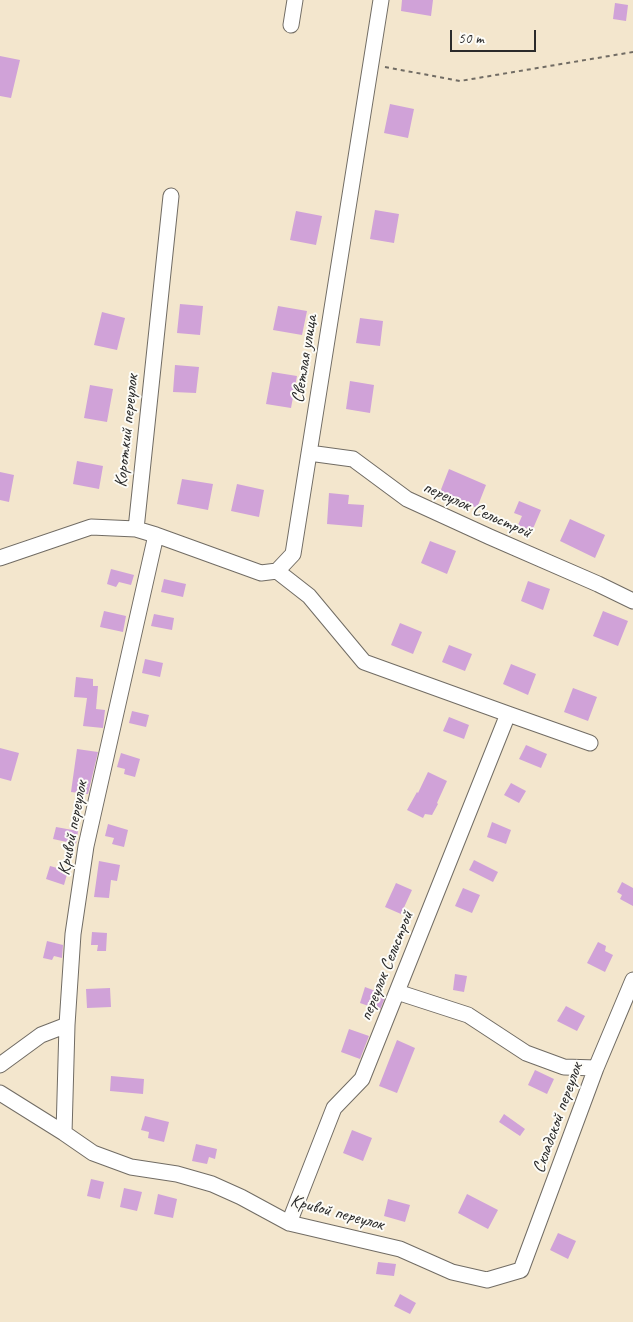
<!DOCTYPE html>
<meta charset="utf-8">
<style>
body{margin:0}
#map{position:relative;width:633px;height:1322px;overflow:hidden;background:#f3e6cd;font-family:Caveat,sans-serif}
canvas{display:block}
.scale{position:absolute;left:450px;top:30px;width:86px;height:22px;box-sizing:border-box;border:2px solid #2b2b2b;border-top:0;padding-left:6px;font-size:15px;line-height:18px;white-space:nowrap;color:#2b2b2b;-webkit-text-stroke:4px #fdfcf7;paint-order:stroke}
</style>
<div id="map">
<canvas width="633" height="1322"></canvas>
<div class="scale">50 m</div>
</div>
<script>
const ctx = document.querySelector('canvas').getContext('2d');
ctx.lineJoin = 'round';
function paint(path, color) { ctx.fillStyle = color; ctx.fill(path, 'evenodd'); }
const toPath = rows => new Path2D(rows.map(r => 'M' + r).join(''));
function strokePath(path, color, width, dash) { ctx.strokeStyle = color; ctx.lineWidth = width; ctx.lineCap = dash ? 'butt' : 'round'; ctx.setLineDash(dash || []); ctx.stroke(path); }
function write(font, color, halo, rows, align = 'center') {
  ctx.font = font + ' Caveat,sans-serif'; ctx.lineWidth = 4; ctx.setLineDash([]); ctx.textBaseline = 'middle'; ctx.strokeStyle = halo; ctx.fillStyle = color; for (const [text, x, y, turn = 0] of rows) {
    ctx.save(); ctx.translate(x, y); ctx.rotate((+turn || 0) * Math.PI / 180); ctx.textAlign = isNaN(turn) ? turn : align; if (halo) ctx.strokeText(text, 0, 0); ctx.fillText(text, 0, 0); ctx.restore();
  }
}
const building = toPath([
 [402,0,433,0,431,16,401,11],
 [615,3,628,5,626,21,613,19],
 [0,56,20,60,11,98,0,96],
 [390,104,414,109,408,138,384,133],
 [375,210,399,214,394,243,370,239],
 [296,211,322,216,316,245,290,240],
 [180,304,203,306,200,335,177,333],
 [278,306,307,311,302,335,273,330],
 [102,312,125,318,117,350,94,345],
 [360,318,383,321,380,346,356,343],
 [175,365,199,367,196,393,173,392],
 [272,372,297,376,291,408,266,404],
 [350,381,374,385,370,413,346,409],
 [90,385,113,389,107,422,84,418],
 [77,461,103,466,99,489,73,484],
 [449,469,486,485,477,508,440,492],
 [0,472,14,475,9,502,0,500],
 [182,479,213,484,208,510,177,504],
 [237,484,264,490,259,517,231,511],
 [329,493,349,495,348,504,364,505,362,527,327,524],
 [519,501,541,510,532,531,518,525,522,516,514,513],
 [570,519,605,535,595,558,560,541],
 [430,541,456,551,447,574,421,563],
 [111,569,134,575,131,585,119,582,116,587,107,584],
 [164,579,186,584,183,597,161,592],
 [528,581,550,589,543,610,521,601],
 [104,611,126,616,123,632,100,627],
 [603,611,628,621,618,646,593,636],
 [154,614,174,618,172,630,151,626],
 [400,623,422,632,413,654,391,645],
 [449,645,472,654,465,671,442,662],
 [145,659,163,663,160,677,142,673],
 [511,664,536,674,528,695,503,684],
 [76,677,93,679,93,686,98,686,96,709,105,710,103,728,83,726,87,698,74,697],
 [573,688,597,697,588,721,564,712],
 [132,711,149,715,146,727,129,723],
 [449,717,469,725,464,739,443,731],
 [526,745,547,754,541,768,519,759],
 [0,748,19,753,11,781,0,778],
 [77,749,98,752,88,794,71,792],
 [121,753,140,759,135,777,124,774,125,769,117,767],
 [428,772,447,781,437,803,438,804,432,815,425,814,423,818,407,810,417,792,418,793],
 [511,783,526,791,519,803,504,795],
 [492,822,511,830,506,844,487,837],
 [108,824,128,830,124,847,112,844,114,838,105,836],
 [56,827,78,831,76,844,53,839],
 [474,860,498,872,493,882,469,870],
 [99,861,120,865,117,881,111,880,109,898,94,897],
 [50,866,68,871,64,885,46,879],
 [622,882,633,888,633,906,620,899,622,895,617,892],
 [396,883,412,890,401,914,385,907],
 [463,888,480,895,472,913,455,906],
 [92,932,107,933,106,951,97,951,98,945,91,945],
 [47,941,63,945,62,958,54,956,52,960,43,958],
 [598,942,606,946,605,951,613,955,605,972,587,963],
 [455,974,467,976,464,992,453,990],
 [365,987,386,995,380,1010,360,1003],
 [110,988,111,1007,87,1008,86,989],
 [566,1006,585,1016,577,1031,557,1021],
 [349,1029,369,1036,360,1059,341,1052],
 [397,1040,415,1048,397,1093,379,1086],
 [535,1070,554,1079,547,1094,528,1085],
 [111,1076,144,1079,143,1094,110,1091],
 [504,1114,525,1129,520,1136,499,1122],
 [145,1116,169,1122,164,1142,148,1138,149,1132,141,1130],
 [352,1130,372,1138,363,1161,343,1153],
 [196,1144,217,1149,215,1159,209,1157,207,1164,192,1161],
 [91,1179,104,1182,100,1199,87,1196],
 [124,1188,142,1192,137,1211,120,1207],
 [158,1194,177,1199,173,1218,154,1214],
 [467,1194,498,1210,488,1229,458,1213],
 [388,1199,410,1205,405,1222,384,1216],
 [558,1233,576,1241,568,1259,550,1250],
 [378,1262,396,1264,394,1276,376,1274],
 [400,1294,416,1303,410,1314,394,1306]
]);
const path = toPath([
 [385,67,460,81,633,52]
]);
const minor = toPath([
 [291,25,295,0],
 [309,453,353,459,407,499,490,537,598,584,633,601],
 [136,529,156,535,261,573,277,571,293,554,381,0],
 [0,558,91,527,136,529,171,196],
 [277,571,309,596,364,662,508,714,590,743],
 [397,992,468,1015,526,1053,564,1067,596,1068],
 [0,1065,41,1035,67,1025],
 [0,1093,64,1133,93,1153,131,1167,177,1174,212,1184,241,1197,289,1223,400,1249,452,1272,487,1280,521,1270,596,1068,633,980],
 [64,1133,67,1025,73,934,86,846,156,535],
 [289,1223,334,1108,362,1079,508,714]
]);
const streetNames = [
 ["Светлая улица",305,359,-81],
 ["Короткий переулок",127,431,-84],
 ["переулок Сельстрой",477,510,24],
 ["Кривой переулок",73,828,-79],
 ["переулок Сельстрой",387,966,-68],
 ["Складской переулок",558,1118,-70],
 ["Кривой переулок",337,1213,15]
];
paint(building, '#d0a2d8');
strokePath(minor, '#716c64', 17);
strokePath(path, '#716c64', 2, [4, 4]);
strokePath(minor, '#fff', 15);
write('18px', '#2b2b2b', '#fdfcf7', streetNames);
</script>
